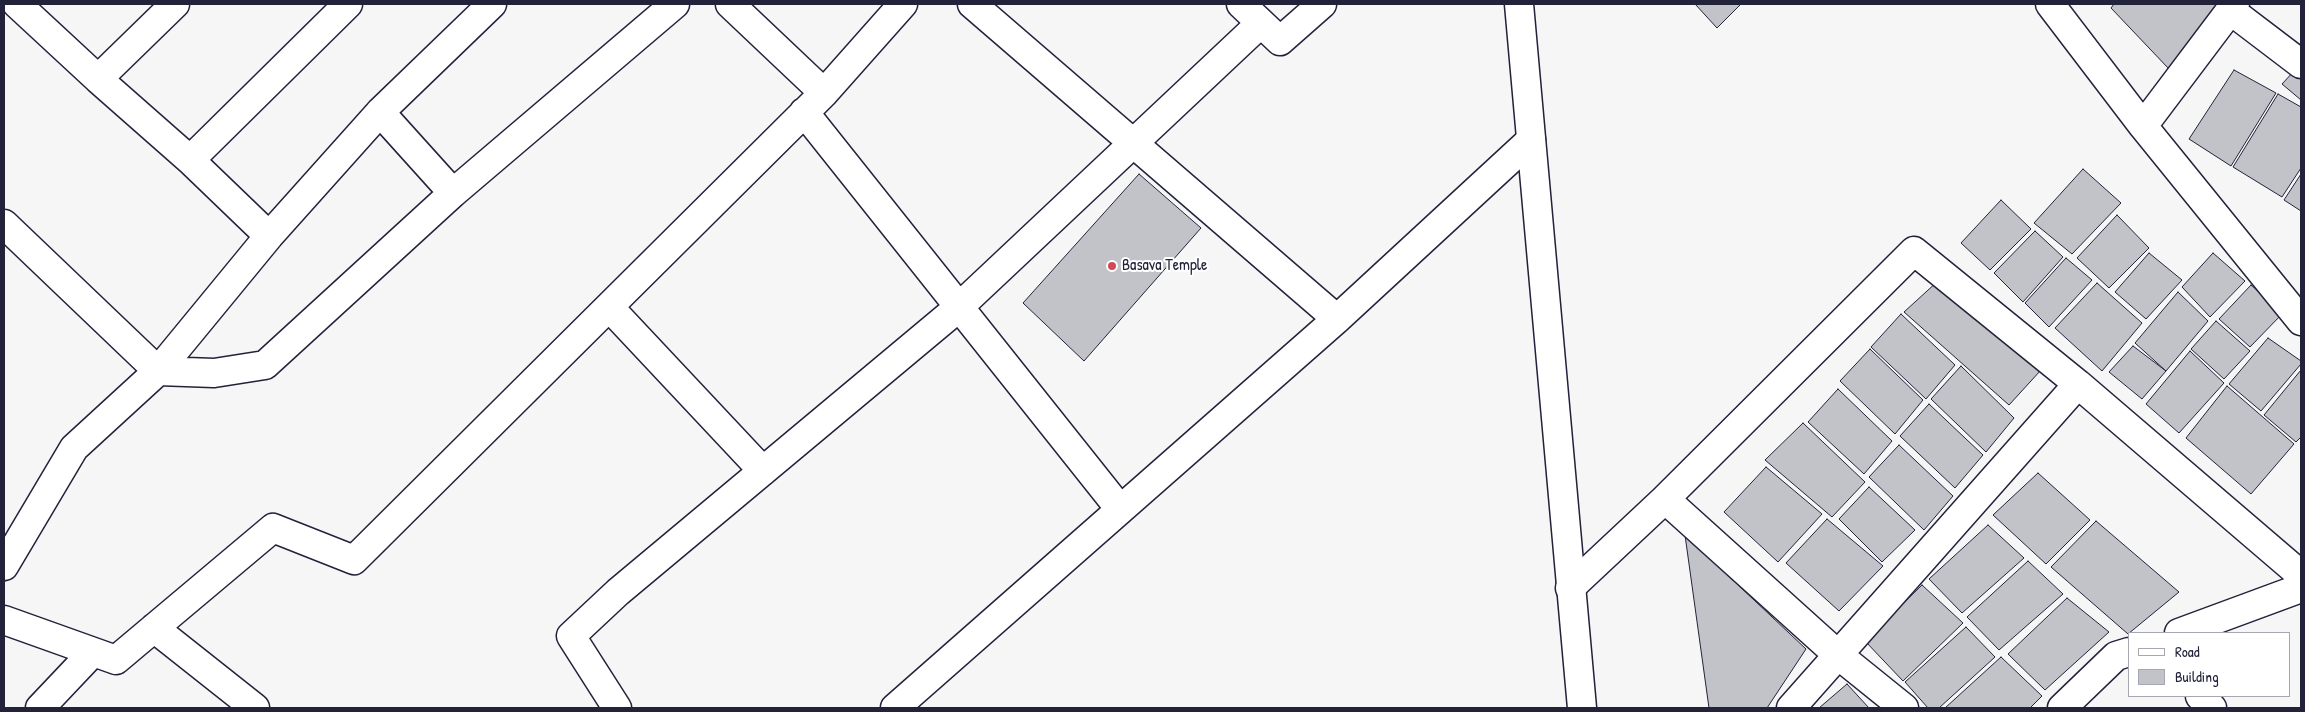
<!DOCTYPE html>
<style>
body{margin:0}
#map{position:relative;width:2305px;height:712px;overflow:hidden;background:#f6f6f7;font-family:"Patrick Hand",sans-serif}
canvas{display:block}
.frame{position:absolute;inset:0;border:5px solid #22223b;pointer-events:none}
.legend{position:absolute;left:2128px;top:632px;width:162px;height:65px;box-sizing:border-box;background:#fff;border:1px solid #a7a7b1;margin:0;padding:6px 9px;list-style:none;font-size:15px;color:#22223b}
.legend li{display:flex;align-items:center;gap:10px;height:25px}
.legend b{width:25px;border:1px solid #a7a7b1}
</style>
<div id="map">
<canvas width="2305" height="712"></canvas>
<div class="frame"></div>
<ul class="legend">
<li><b style="height:6px;background:#fff"></b>Road</li>
<li><b style="height:14px;background:#c2c2c9"></b>Building</li>
</ul>
</div>
<script>
const ctx = document.querySelector('canvas').getContext('2d');
ctx.lineJoin = 'round';
function paint(path, color) { ctx.fillStyle = color; ctx.fill(path, 'evenodd'); }
const toPath = rows => new Path2D(rows.map(r => 'M' + r).join(''));
function strokePath(path, color, width, dash) { ctx.strokeStyle = color; ctx.lineWidth = width; ctx.lineCap = dash ? 'butt' : 'round'; ctx.setLineDash(dash || []); ctx.stroke(path); }
function write(font, color, halo, rows, align = 'center') {
  ctx.font = font + ' "Patrick Hand",sans-serif'; ctx.lineWidth = 4; ctx.setLineDash([]); ctx.textBaseline = 'middle'; ctx.strokeStyle = halo; ctx.fillStyle = color; for (const [text, x, y, turn = 0] of rows) {
    ctx.save(); ctx.translate(x, y); ctx.rotate((+turn || 0) * Math.PI / 180); ctx.textAlign = isNaN(turn) ? turn : align; if (halo) ctx.strokeText(text, 0, 0); ctx.fillText(text, 0, 0); ctx.restore();
  }
}
const building = toPath([
 [1695,4,1741,4,1717,28,1695,4],
 [2114,4,2219,4,2169,69,2111,8,2114,4],
 [2234,70,2276,93,2231,166,2189,139,2234,70],
 [2295,70,2301,76,2301,100,2282,84,2295,70],
 [2278,94,2301,107,2301,168,2282,197,2233,167,2278,94],
 [2083,169,2121,203,2072,254,2034,223,2083,169],
 [1139,174,1201,228,1084,361,1023,303,1139,174],
 [2301,174,2301,211,2284,200,2301,174],
 [2001,200,2031,229,1990,270,1961,243,2001,200],
 [2117,215,2149,248,2109,288,2077,258,2117,215],
 [2035,231,2063,257,2023,302,1994,273,2035,231],
 [2149,253,2182,280,2146,319,2115,292,2149,253],
 [2213,253,2245,281,2210,317,2182,287,2213,253],
 [2066,258,2092,280,2049,327,2025,303,2066,258],
 [1938,281,2041,370,2009,405,1904,312,1938,281],
 [2097,283,2142,323,2102,371,2055,328,2097,283],
 [2251,285,2283,313,2250,347,2219,319,2251,285],
 [2178,292,2208,321,2166,371,2135,343,2178,292],
 [1901,314,1955,365,1926,399,1871,347,1901,314],
 [2216,321,2250,351,2224,379,2191,349,2216,321],
 [2268,338,2301,361,2301,364,2261,411,2229,384,2268,338],
 [2133,346,2166,371,2142,399,2109,372,2133,346],
 [1870,349,1923,400,1895,434,1840,381,1870,349],
 [2190,351,2224,383,2179,433,2146,404,2190,351],
 [1961,366,2014,418,1986,452,1931,399,1961,366],
 [2301,370,2301,437,2296,442,2264,415,2301,370],
 [2227,386,2294,444,2251,494,2186,438,2227,386],
 [1838,389,1892,441,1864,474,1808,422,1838,389],
 [1929,404,1983,455,1955,488,1900,436,1929,404],
 [1803,423,1865,482,1832,517,1765,460,1803,423],
 [1899,445,1953,496,1924,530,1869,477,1899,445],
 [1766,467,1822,514,1778,562,1724,512,1766,467],
 [2038,473,2090,520,2046,564,1993,515,2038,473],
 [1869,487,1915,530,1882,562,1839,519,1869,487],
 [1827,519,1883,566,1839,611,1786,563,1827,519],
 [2096,521,2179,592,2128,634,2051,567,2096,521],
 [1988,525,2024,558,1962,613,1929,579,1988,525],
 [1685,535,1806,649,1767,708,1709,708,1685,535],
 [2028,561,2063,594,1999,650,1967,617,2028,561],
 [1922,585,1963,623,1903,681,1865,641,1922,585],
 [2067,598,2109,632,2045,690,2008,654,2067,598],
 [1966,627,1995,657,1939,708,1928,708,1905,682,1966,627],
 [2001,657,2042,696,2030,708,1945,708,2001,657],
 [1847,684,1869,708,1819,708,1847,684]
]);
const street = toPath([
 [17,4,98,79,190,160,269,236,380,112,492,4],
 [730,4,824,93,903,4],
 [972,4,1337,319],
 [1241,4,1280,41,1322,4],
 [2050,4,2143,126,2301,321],
 [2230,10,2301,64],
 [98,79,175,4],
 [380,112,453,193],
 [804,112,1120,509],
 [2143,126,2235,4],
 [190,160,348,4],
 [4,224,158,371,214,373,265,365,453,193,675,4],
 [610,308,763,471],
 [1665,499,1837,654,1904,708],
 [4,566,74,448,158,371,269,236],
 [1570,588,1665,499,1914,251,2078,384,2301,575],
 [4,620,116,660,273,528,354,560,824,93],
 [154,628,255,708],
 [2179,633,2301,588],
 [2200,696,2212,708],
 [40,708,93,652],
 [617,708,571,636,618,592,958,308,1261,23],
 [895,708,1337,319,1531,140],
 [1791,708,2078,384],
 [2062,708,2116,656,2129,652]
]);
const primary = toPath([
 [1519,4,1582,708]
]);
const markers = [
 [1112,266,5,"#d1495b"]
];
const poiNames = [
 ["Basava Temple",1122,266]
];
paint(building, '#c2c2c9');
strokePath(building, '#22223b', 1);
strokePath(street, '#22223b', 31);
strokePath(primary, '#22223b', 31);
strokePath(street, '#fff', 28);
strokePath(primary, '#fff', 28);
for (const [x, y, r, color] of markers) { const dot = new Path2D(); dot.arc(x, y, r, 0, 2 * Math.PI); ctx.fillStyle = color; ctx.fill(dot); strokePath(dot, '#fff', 2); }
write('16px', '#22223b', '#fff', poiNames, 'left');
</script>
